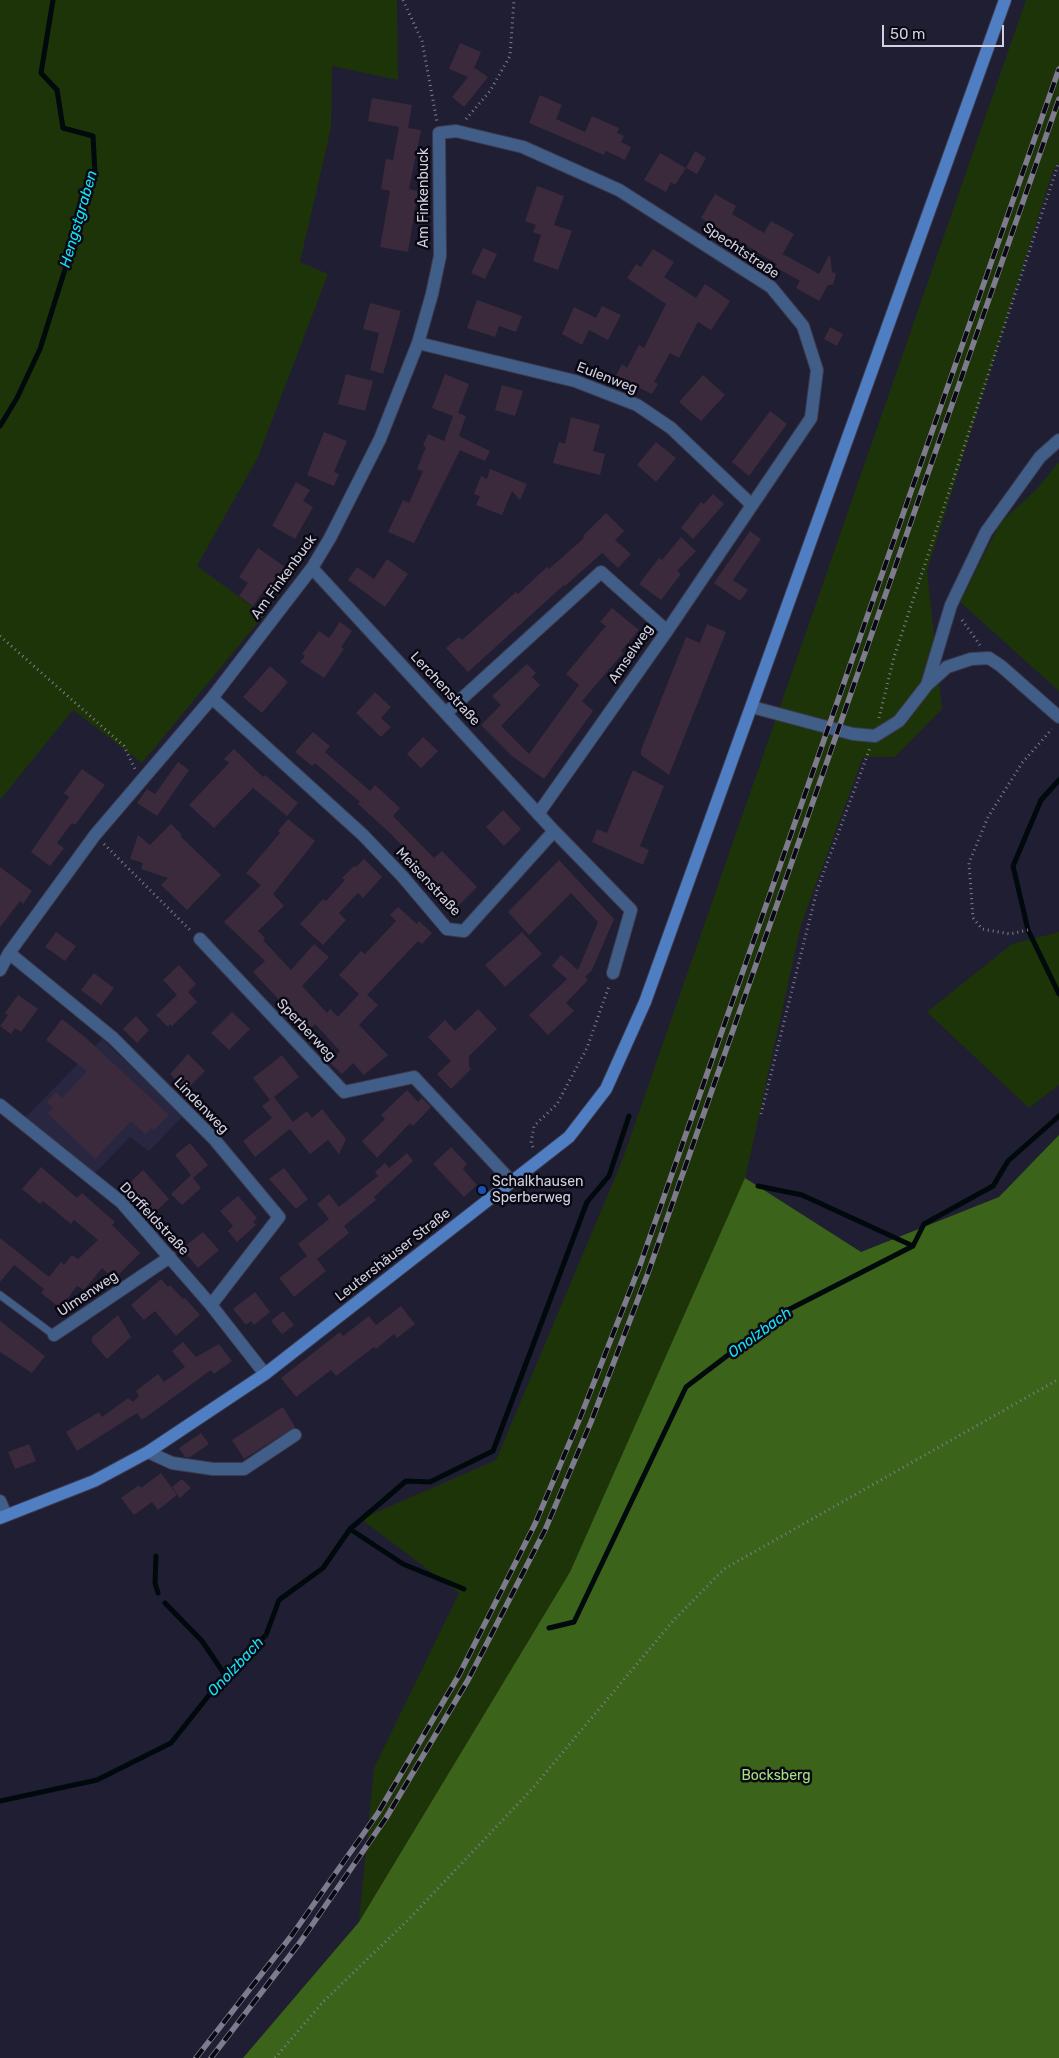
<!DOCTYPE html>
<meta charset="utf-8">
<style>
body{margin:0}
#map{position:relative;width:1059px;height:2058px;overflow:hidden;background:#201e33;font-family:Rubik,sans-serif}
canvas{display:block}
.scale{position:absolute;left:882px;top:25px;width:122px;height:22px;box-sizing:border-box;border:2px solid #d1d0df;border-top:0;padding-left:6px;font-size:15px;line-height:18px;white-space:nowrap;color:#d1d0df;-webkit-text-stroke:4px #0a0913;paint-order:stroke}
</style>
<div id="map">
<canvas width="1059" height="2058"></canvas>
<div class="scale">50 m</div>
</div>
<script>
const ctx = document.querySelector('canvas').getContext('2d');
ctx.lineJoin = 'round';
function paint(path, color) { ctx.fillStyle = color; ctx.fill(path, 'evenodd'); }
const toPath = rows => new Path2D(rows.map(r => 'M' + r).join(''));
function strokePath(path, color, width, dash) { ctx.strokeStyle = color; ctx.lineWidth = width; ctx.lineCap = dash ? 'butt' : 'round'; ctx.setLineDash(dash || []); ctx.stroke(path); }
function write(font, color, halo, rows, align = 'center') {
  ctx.font = font + ' Rubik,sans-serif'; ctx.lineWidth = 5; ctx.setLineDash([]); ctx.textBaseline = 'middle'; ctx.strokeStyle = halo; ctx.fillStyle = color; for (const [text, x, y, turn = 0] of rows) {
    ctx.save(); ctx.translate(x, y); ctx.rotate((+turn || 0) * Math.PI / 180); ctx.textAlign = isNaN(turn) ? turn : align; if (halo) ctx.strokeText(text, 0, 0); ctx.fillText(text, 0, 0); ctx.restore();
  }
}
const built = toPath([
 [102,1039,183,1116,149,1151,130,1137,94,1174,25,1118]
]);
const green = toPath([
 [0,0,397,0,398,80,332,66,331,128,300,262,328,274,258,457,197,566,264,615,142,763,73,710,0,800],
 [1026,0,1059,0,1059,164,1053,171,927,571,942,709,895,757,863,757,801,925,745,1179,570,1572,359,1922,374,1768,459,1593,361,1519,496,1460,622,1161],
 [1059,462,1059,691,960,602,1000,523,1036,490],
 [1059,932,1059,1085,1029,1108,927,1012,1012,944]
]);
const forest = toPath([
 [1059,1135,1059,2058,243,2058,359,1922,570,1572,745,1178,861,1252,999,1197]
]);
const stream = toPath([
 [0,426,17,398,40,349,95,174,93,136,63,128,57,90,41,73,53,0],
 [1059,780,1041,800,1013,866,1028,930,1059,994],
 [758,1186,802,1195,913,1246],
 [350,1529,406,1481,430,1482,493,1451,587,1202,609,1176,629,1116],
 [156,1556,155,1583,158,1593],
 [165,1603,202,1641,225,1675],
 [549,1628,574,1622,686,1387,786,1311,913,1246,924,1224,993,1186,1008,1161,1059,1116],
 [0,1801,97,1780,171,1743,225,1675,266,1635,279,1600,323,1568,350,1529,403,1564,464,1589]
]);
const building = toPath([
 [460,43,481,52,473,71,475,68,488,77,464,107,452,97,468,77,449,69],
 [540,95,562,105,556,119,585,132,592,116,619,128,617,133,624,136,621,142,631,147,625,160,606,151,604,155,529,123],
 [372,98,412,105,408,128,421,130,409,189,418,191,408,252,380,247,390,191,381,189,386,159,393,160,399,127,368,121],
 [695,151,706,158,697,174,686,168],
 [660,153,686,168,675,185,671,182,666,192,644,180],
 [537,186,564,196,554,225,572,231,558,270,533,261,541,235,533,232,536,225,525,221],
 [715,194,736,206,732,214,764,233,771,221,794,234,777,264,783,254,819,274,830,254,832,272,836,274,833,285,828,285,819,301,796,288,800,281,775,267,777,264,701,218],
 [483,248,497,254,485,279,471,273],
 [653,249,674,262,664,277,696,298,705,284,730,301,711,330,698,322,679,358,670,353,654,382,658,384,652,394,616,376,622,364,627,368,639,345,644,348,666,304,627,278,636,264,641,267],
 [477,300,522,316,516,332,499,326,495,337,467,328],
 [370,303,401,311,383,374,370,370,379,333,363,329],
 [602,306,621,315,608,340,589,330,582,345,562,334,574,307,596,318],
 [830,327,843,334,837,346,824,339],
 [346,374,373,381,365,411,338,404],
 [445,374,469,384,458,413,466,416,459,436,490,451,485,461,460,450,414,543,388,532,403,500,409,503,423,471,417,469,426,447,423,446,428,434,444,441,453,416,432,408],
 [703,375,725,395,701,421,679,402],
 [502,385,523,391,515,416,495,410],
 [770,411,787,424,749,476,732,462],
 [571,417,600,425,593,451,605,454,600,475,553,463,559,442,565,444],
 [324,432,347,441,334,472,339,474,334,486,307,475],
 [656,442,676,458,656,482,637,465],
 [490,469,527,484,520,500,512,491,502,515,476,505,480,496,474,494,481,476,487,479],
 [296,482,310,490,303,501,313,507,295,539,272,526],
 [713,494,724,504,693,539,681,528,701,502,704,504],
 [606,513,624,531,615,540,631,554,618,568,602,553,565,586,564,585,468,672,446,648,459,637,462,640,516,592,518,594,547,567,549,569,584,538,583,536],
 [750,531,761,539,733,580,748,590,740,601,714,583],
 [681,537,696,551,677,571,681,574,661,600,639,584,659,558,662,560],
 [258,548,285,567,265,595,262,593,253,606,239,596,248,583,239,577],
 [387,559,408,574,385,607,348,580,357,567,374,579],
 [612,608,639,630,621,651,623,653,582,701,593,711,544,779,512,756,481,725,501,705,492,696,527,664,536,673,532,677,540,685,501,726,529,754,579,685,566,674,606,626,600,622],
 [340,622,352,631,341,647,344,649,324,678,300,662,305,656,302,654,319,631,329,638],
 [707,624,726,632,669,775,641,755,641,750,686,637,700,643],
 [270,666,288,682,262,713,243,697],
 [375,692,391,707,381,718,391,727,381,737,356,713],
 [313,732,330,746,325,752,370,791,375,785,400,808,393,816,434,858,442,851,477,887,458,906,391,834,358,804,360,802,315,763,312,766,295,752],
 [423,737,438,751,421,768,407,754],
 [234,749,263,777,265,775,298,803,287,816,253,788,214,828,189,805,229,763,224,759],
 [178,762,189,770,157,816,137,803,147,789,155,794],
 [82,769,105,785,75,825,72,823,57,843,64,848,50,866,31,852,69,797,64,793],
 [633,770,664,786,640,846,649,850,643,865,592,842,597,829,607,833],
 [503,810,521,829,504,846,486,827],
 [288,819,315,841,273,894,284,906,258,931,265,938,263,940,291,970,314,944,329,957,302,986,327,1013,330,1009,338,1017,359,994,339,975,361,951,365,954,396,921,390,915,398,907,417,924,419,921,432,933,422,944,418,941,367,995,378,1005,359,1025,388,1055,364,1075,353,1063,342,1074,329,1062,340,1051,315,1024,308,1031,253,972,265,961,224,922,261,885,246,873,280,833,278,831],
 [171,824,182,835,180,836,221,875,187,910,161,885,168,878,141,869,143,863,130,859,138,835,150,845],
 [364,859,382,877,363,898,358,893,339,913,346,920,323,945,300,924,323,899,326,901,335,891,345,880,342,878,354,866,356,867],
 [559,860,614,919,592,970,585,977,588,980,566,1003,574,1011,548,1035,529,1015,567,979,552,966,561,955,578,970,598,922,571,893,529,935,508,912],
 [0,867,32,891,23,904,20,901,0,927],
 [56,932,76,946,65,961,45,947],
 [522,932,542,954,505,987,485,965],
 [179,965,196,984,188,992,197,1002,172,1026,170,1024,168,1027,156,1015,177,995,163,980],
 [94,973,114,988,101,1005,81,990],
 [18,995,38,1009,21,1032,15,1028,11,1034,0,1026,8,1015,5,1013],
 [478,1009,497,1029,469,1056,469,1067,471,1069,451,1089,437,1074,451,1061,428,1037,445,1020,455,1031],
 [232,1012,250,1029,229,1050,211,1033],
 [136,1016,149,1030,137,1043,123,1029],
 [62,1019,86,1038,169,1115,154,1130,152,1128,145,1134,131,1121,95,1159,47,1113,53,1108,47,1102,56,1092,62,1098,87,1071,46,1040],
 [188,1054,205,1071,186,1090,170,1074],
 [282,1055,299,1077,270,1100,253,1078],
 [407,1090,418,1102,422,1098,431,1107,413,1126,410,1123,377,1158,362,1141,385,1119,381,1115],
 [274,1097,293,1122,307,1111,312,1118,322,1109,346,1139,339,1154,328,1140,310,1154,290,1129,255,1157,243,1141,272,1118,262,1106],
 [190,1143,208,1165,193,1178,201,1188,182,1205,171,1194,191,1175,175,1155],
 [451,1147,467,1164,463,1169,477,1185,464,1197,433,1164],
 [407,1153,413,1161,374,1197,376,1200,344,1226,349,1233,317,1259,326,1271,294,1297,279,1278,307,1256,298,1244,329,1219,317,1204,329,1194,339,1207,378,1176,375,1172,385,1163,389,1168],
 [41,1167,77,1198,82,1193,108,1216,115,1222,112,1225,140,1253,114,1279,102,1268,84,1290,77,1286,60,1308,41,1293,44,1289,14,1265,0,1282,0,1238,49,1277,61,1262,64,1265,72,1255,78,1259,98,1240,74,1220,71,1224,43,1201,40,1204,22,1189],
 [284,1168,308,1199,296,1209,269,1179],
 [143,1170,169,1199,154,1213,147,1205,144,1207,125,1187],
 [238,1196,257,1218,253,1222,256,1225,237,1242,228,1231,233,1226,220,1211],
 [203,1232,219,1250,198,1268,182,1249],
 [161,1279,168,1287,170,1285,183,1299,185,1298,200,1315,176,1336,155,1311,144,1320,131,1305],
 [255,1292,270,1312,254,1325,251,1321,246,1325,233,1309],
 [401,1306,415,1324,397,1338,394,1334,376,1349,374,1347,336,1376,331,1370,296,1397,281,1378,340,1332,343,1336,369,1316,376,1325],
 [283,1311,294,1325,282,1334,271,1321],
 [118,1315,131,1337,107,1359,92,1342,92,1337],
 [0,1321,45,1356,32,1373,0,1352],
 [183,1342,196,1357,219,1344,232,1361,214,1374,211,1370,142,1420,137,1413,77,1451,66,1432,99,1412,102,1417,128,1398,133,1402,139,1396,136,1391,158,1374,164,1382,185,1367,172,1351],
 [283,1407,295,1427,244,1459,232,1440],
 [201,1433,209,1444,190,1457,185,1457,179,1448],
 [29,1444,36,1461,15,1469,8,1452],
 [161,1473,177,1495,158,1510,152,1502,134,1515,121,1498,139,1485,141,1488],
 [182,1479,191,1488,180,1498,172,1487]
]);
const path = toPath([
 [403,0,422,41,437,122],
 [466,119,490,91,510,56,514,0],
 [962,620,980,645],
 [0,636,124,746,135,769],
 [879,718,894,657,1059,162],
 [104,844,190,930],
 [1028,930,1010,934,982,929,973,918,969,863,988,817,1022,763,1052,729],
 [761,1114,817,890,870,748],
 [533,1147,531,1143,534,1126,557,1104,587,1048,609,986],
 [275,2058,323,2002,409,1919,532,1789,673,1621,724,1569,1059,1379]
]);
const service = toPath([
 [0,1295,54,1335]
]);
const minor = toPath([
 [418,343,575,381,637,405,671,428,752,505],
 [312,568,554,831],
 [927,685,951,605,986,532,1040,457,1059,440],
 [212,698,363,835,403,877,447,929,464,931,554,831,631,910,613,973],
 [752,707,853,734,875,736,899,721,927,685,947,667,971,659,989,658,1001,666,1059,717],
 [446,713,601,572,667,631,538,814],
 [200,939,344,1092,414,1077,512,1182],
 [9,953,113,1038,214,1139,279,1217,211,1305],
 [0,970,9,953,95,835,212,698,312,568,330,538,380,439,418,343,432,294,440,256,439,133,456,131,523,147,619,190,771,287,803,326,817,370,811,418,667,631],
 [0,1105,121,1202,211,1305,265,1374],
 [54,1335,170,1257],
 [148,1452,172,1463,213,1469,244,1469,295,1435],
 [0,1501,6,1515]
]);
const secondary = toPath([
 [0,1518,94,1481,148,1452,265,1374,569,1137,606,1089,645,1002,1005,0]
]);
const rail = toPath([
 [196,2058,292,1935,378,1813,459,1675,535,1524,580,1418,639,1268,1059,69],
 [211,2058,301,1941,386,1818,468,1680,545,1530,591,1422,648,1273,1059,99]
]);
const markers = [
 [482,1190,5,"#1a4fb4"]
];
const streetNames = [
 ["Am Finkenbuck",424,198,-90],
 ["Spechtstraße",741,251,34],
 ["Eulenweg",607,378,21],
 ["Am Finkenbuck",284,577,-54],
 ["Amselweg",631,654,-56],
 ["Lerchenstraße",445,689,47],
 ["Meisenstraße",428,882,47],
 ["Sperberweg",306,1030,47],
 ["Lindenweg",201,1106,46],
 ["Dorffeldstraße",154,1219,47],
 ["Leutershäuser Straße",393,1255,-38],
 ["Ulmenweg",88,1294,-34]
];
const poiNames = [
 ["Schalkhausen",492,1182],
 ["Sperberweg",492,1198]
];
const parkNames = [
 ["Bocksberg",776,1776]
];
const waterNames = [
 ["Hengstgraben",79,219,-74],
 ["Onolzbach",760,1333,-36],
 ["Onolzbach",236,1667,-47]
];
paint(built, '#292641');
paint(green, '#1d3409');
paint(forest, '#3c631a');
strokePath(stream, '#00090b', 5);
paint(building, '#3b2a3b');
strokePath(service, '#3c3a4f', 9);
strokePath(minor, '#3c3a4f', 14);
strokePath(secondary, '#3c3a4f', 14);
strokePath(path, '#7f7e90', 3, [1, 4]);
strokePath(service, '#405e87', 7);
strokePath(minor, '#405e87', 12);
strokePath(secondary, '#4f7fc2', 12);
strokePath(rail, '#7d7b8d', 5.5);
strokePath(rail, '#0a0913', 4, [11]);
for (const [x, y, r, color] of markers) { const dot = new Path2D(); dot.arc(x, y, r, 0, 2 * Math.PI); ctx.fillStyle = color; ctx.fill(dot); strokePath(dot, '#0a0913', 2); }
write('14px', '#d1d0df', '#0a0913', streetNames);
write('14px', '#d1d0df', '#0a0913', poiNames, 'left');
write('14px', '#a7e07f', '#0a0913', parkNames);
write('italic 15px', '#17e1f6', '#0a0913', waterNames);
</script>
